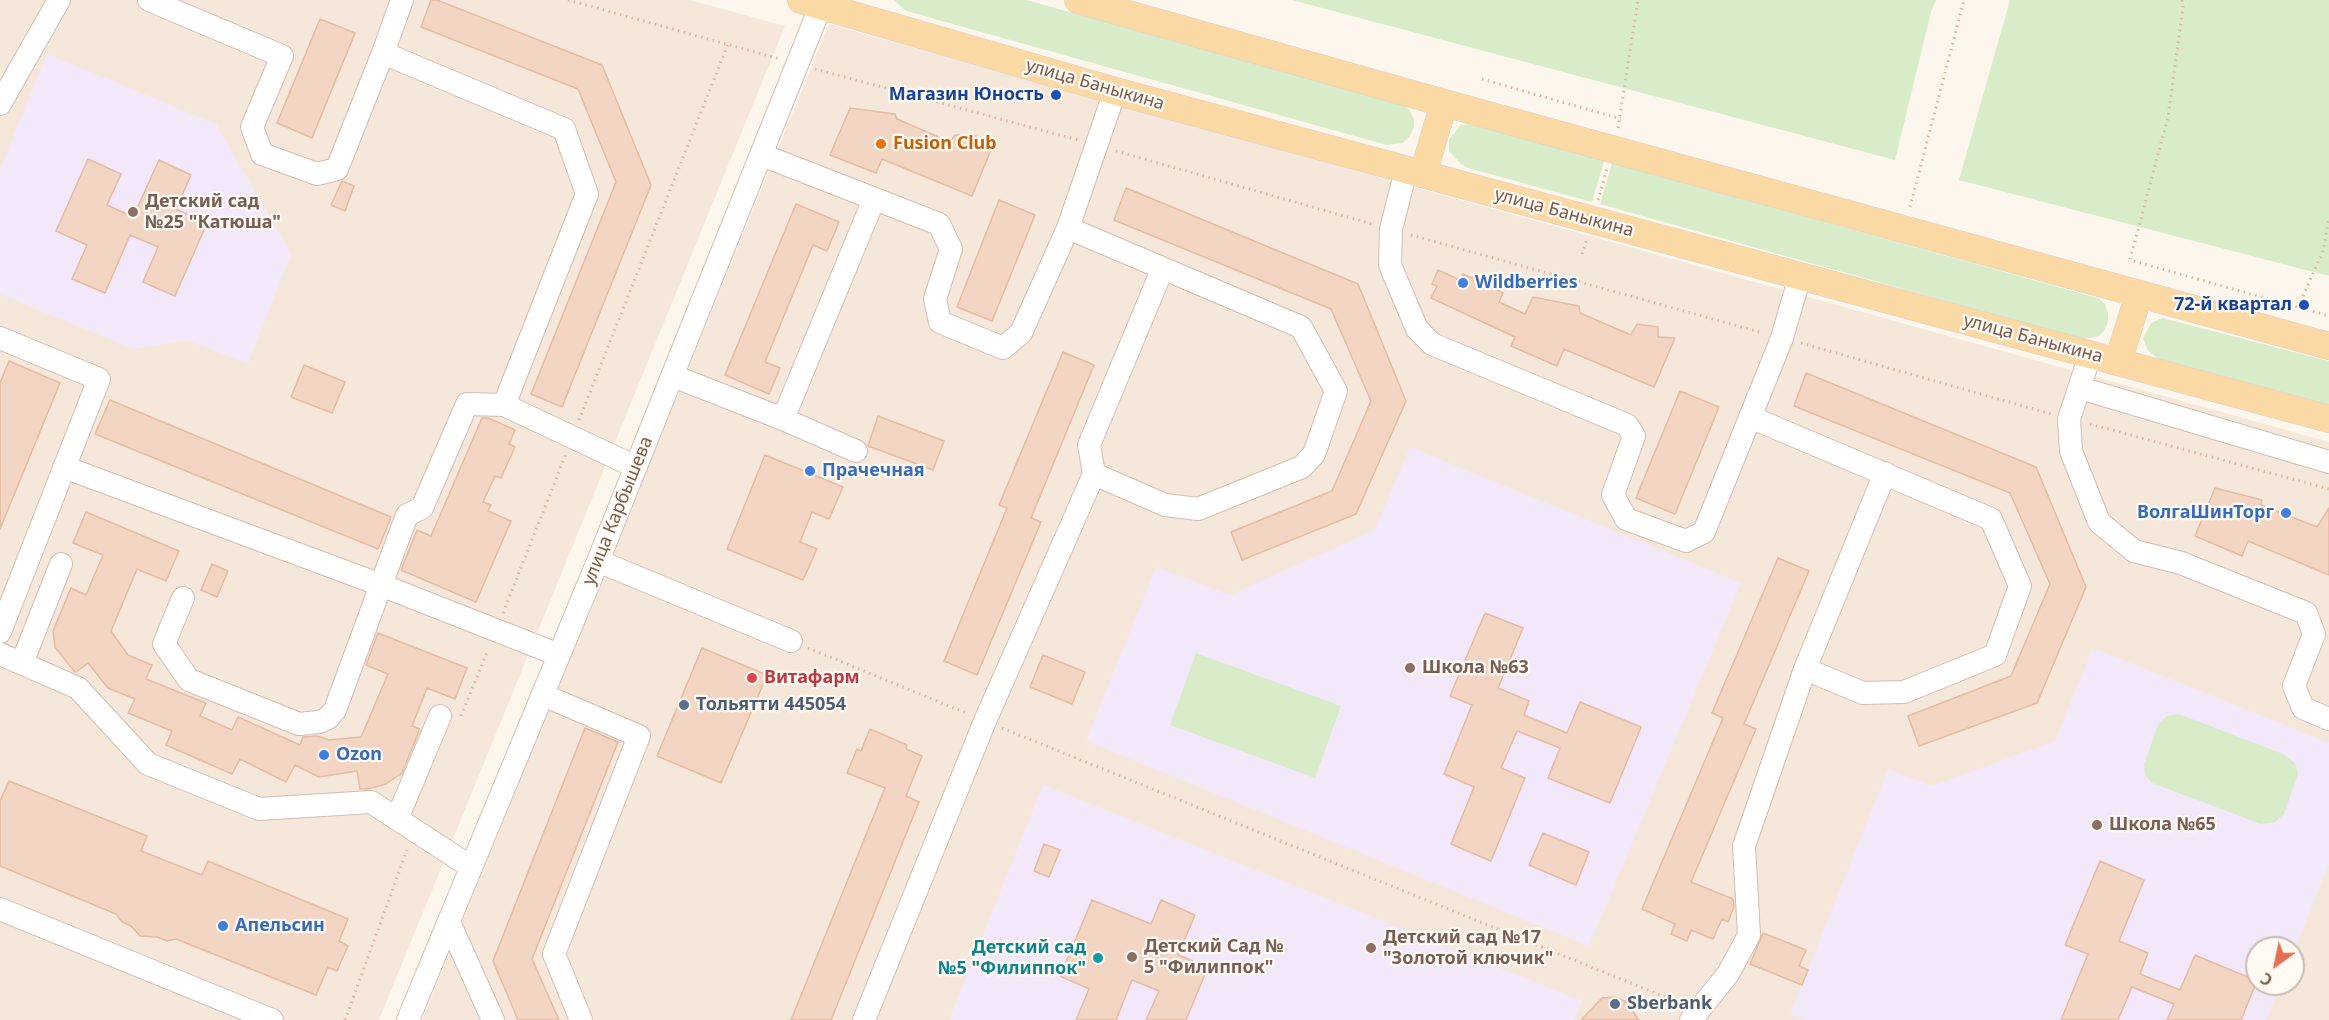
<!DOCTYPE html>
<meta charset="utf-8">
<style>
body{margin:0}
#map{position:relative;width:2329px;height:1020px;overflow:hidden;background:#fdf6ec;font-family:"Noto Sans",sans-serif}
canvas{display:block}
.north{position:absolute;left:2245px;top:936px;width:60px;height:60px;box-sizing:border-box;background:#fffaf3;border:2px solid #cabbb1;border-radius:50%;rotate:213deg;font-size:16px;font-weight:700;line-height:24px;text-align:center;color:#7a5c4d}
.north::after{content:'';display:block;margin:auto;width:21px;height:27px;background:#e76f51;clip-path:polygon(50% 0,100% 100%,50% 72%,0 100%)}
</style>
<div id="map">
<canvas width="2329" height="1020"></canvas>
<div class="north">С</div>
</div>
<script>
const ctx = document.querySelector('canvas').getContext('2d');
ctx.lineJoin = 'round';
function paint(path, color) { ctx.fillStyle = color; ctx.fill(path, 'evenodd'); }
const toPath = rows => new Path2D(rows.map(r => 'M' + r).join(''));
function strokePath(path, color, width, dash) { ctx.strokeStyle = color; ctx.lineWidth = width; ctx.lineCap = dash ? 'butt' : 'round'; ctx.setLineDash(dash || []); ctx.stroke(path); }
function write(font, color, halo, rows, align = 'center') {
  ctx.font = font + ' "Noto Sans",sans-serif'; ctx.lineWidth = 4.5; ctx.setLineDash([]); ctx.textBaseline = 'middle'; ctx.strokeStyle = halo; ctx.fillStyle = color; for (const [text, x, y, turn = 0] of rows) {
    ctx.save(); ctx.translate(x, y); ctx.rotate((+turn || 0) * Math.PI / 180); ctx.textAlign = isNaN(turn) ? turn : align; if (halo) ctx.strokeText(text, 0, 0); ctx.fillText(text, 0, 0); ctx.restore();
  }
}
const residential = toPath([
 [0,0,690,0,785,26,379,1020,0,1020],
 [829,24,2329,442,2329,1020,422,1020],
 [2257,948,2293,948,2293,984,2257,984]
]);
const education = toPath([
 [47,54,216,124,291,254,248,364,187,340,133,349,0,294,0,170],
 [1410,447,1741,583,1589,946,1086,741,1156,567,1230,595,1375,530],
 [2093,648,2329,743,2329,864,2293,954,2293,948,2257,948,2257,984,2281,984,2266,1020,1806,1020,1790,1014,1888,769,1932,786,2055,741],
 [1043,785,1582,1001,1574,1020,949,1020]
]);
const green = toPath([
 [894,0,1026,0,1404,104,1410,111,1414,120,1414,128,1409,137,1403,143,1387,145,906,11],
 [1292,0,1936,0,1931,12,1895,160],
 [2010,0,2329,0,2329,276,1959,180],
 [1474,124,1604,161,1592,202,1468,168,1461,164,1449,151,1449,139,1461,125],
 [1612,163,2098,298,2105,304,2108,314,2108,322,2104,331,2097,337,2081,339,1600,204],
 [2162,318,2329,361,2329,407,2163,362,2148,351,2143,338,2151,323],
 [1196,653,1341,706,1315,778,1170,725],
 [2179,714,2283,754,2295,763,2298,774,2284,814,2275,822,2261,824,2152,783,2145,775,2144,764,2158,725,2167,716]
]);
const building = toPath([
 [431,0,437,0,602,65,651,185,562,407,531,394,616,182,578,89,421,27,431,0],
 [320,19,355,33,312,138,277,123,320,19],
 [850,108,895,114,897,119,950,142,955,135,976,136,974,143,991,150,972,196,882,159,876,173,830,155,850,108],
 [88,159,121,174,107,205,133,217,159,160,191,175,176,209,207,223,175,296,143,282,158,247,130,235,105,293,72,279,87,245,56,231,88,159],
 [342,181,354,186,345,211,331,205,342,181],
 [1126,188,1358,284,1406,401,1356,514,1242,560,1231,532,1332,491,1371,401,1331,309,1114,220,1126,188],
 [999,200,1035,215,992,321,957,307,999,200],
 [796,204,839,222,827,251,813,245,765,362,780,368,769,394,725,375,796,204],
 [1438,270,1460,280,1463,274,1503,293,1499,302,1525,314,1533,297,1579,306,1580,313,1631,335,1637,324,1658,327,1658,337,1675,338,1654,387,1564,349,1557,366,1511,346,1515,337,1431,298,1437,286,1432,284,1438,270],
 [1063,352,1094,365,1031,518,1041,522,977,675,944,661,1007,508,999,505,1063,352],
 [9,361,60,383,0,529,0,383,9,361],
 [304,365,345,382,332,413,291,397,304,365],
 [1806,373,2036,467,2086,587,2037,703,1919,746,1908,716,2011,676,2050,584,2010,493,1794,406,1806,373],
 [1680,391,1719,407,1675,514,1636,498,1680,391],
 [110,400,391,517,378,549,95,434,110,400],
 [878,416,944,441,933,470,868,446,878,416],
 [482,418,488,418,515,430,509,444,515,447,501,478,495,476,483,502,491,505,488,511,511,521,476,602,401,570,417,530,431,536,482,418],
 [765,455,843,487,829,519,812,512,800,542,817,549,803,580,727,549,765,455],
 [2215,488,2262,500,2261,505,2317,527,2329,508,2329,575,2248,541,2242,556,2195,536,2215,488],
 [86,512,179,551,166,581,137,569,111,631,128,655,152,665,146,679,206,703,200,716,232,730,238,717,300,745,303,737,317,736,329,740,361,737,388,674,366,665,378,633,467,668,455,699,427,688,412,726,420,729,402,773,386,784,368,789,360,789,357,771,319,777,295,765,286,782,240,759,232,774,166,745,172,731,128,713,135,699,108,688,88,663,76,672,74,671,55,647,53,631,71,588,86,595,103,555,73,543,86,512],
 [1778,558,1809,571,1744,724,1756,729,1691,882,1733,899,1734,907,1728,922,1722,919,1713,939,1691,930,1687,941,1671,934,1675,924,1642,909,1723,718,1712,713,1778,558],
 [212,564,228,571,217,597,201,590,212,564],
 [1485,613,1523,628,1498,688,1529,701,1524,715,1567,733,1580,702,1641,727,1610,803,1548,778,1560,748,1517,731,1501,768,1525,778,1491,861,1451,844,1474,787,1444,774,1472,705,1450,696,1485,613],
 [702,648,767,675,721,783,657,756,702,648],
 [1043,655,1085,672,1072,704,1030,687,1043,655],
 [585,728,618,742,532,959,559,1020,518,1020,493,961,585,728],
 [870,729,907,745,906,749,922,756,906,796,919,802,831,1020,791,1020,885,788,847,773,857,749,861,751,870,729],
 [9,781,147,836,141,851,202,875,208,861,348,919,339,941,348,946,337,971,328,967,316,995,176,939,167,941,157,937,140,936,131,926,122,922,116,914,0,866,0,801,9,781],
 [1543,833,1589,852,1576,885,1529,865,1543,833],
 [1044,844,1060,850,1049,877,1034,871,1044,844],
 [2100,861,2144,880,2119,941,2148,953,2140,974,2180,990,2195,955,2257,981,2241,1020,2167,1020,2174,1004,2132,987,2118,1020,2061,1020,2088,954,2065,945,2100,861],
 [1092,900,1151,924,1161,900,1195,915,1178,955,1208,967,1186,1020,1146,1020,1159,991,1132,980,1116,1020,1076,1020,1089,989,1060,976,1092,900],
 [1763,933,1806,950,1799,966,1808,970,1802,985,1750,964,1763,933],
 [1614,997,1625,1001,1639,1020,1581,1020,1602,998,1614,997]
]);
const path = toPath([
 [568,0,780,59],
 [2182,0,2183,7,2168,117,2130,260,2329,316],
 [815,69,1078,140],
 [1482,79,1621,119],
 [1618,128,1638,0],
 [1116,151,1372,224],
 [1598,200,1607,169],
 [1910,207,1964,0],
 [1411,235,1763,333],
 [1582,254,1586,241],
 [2298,307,2323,251,2329,217],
 [1801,343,2051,414],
 [579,420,728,44],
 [2090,424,2329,489],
 [503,613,566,454],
 [808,648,966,713],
 [461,716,488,650],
 [1002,728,1680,1003],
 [345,1020,407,850]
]);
const minor = toPath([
 [149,0,282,56,252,127,262,154,317,174,337,169,383,53],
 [402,0,383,53,564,129,587,194,504,405,636,467],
 [0,104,59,0],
 [762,155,939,224,951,249,935,299,940,322,1003,348,1021,333,1068,228,1115,91],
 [1406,170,1391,229,1390,265,1417,329,1432,344,1627,425,1634,436,1613,495,1626,519,1686,541,1704,532,1782,338,1800,276],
 [1068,228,1301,327,1336,391,1314,454,1302,467,1198,509,1165,505,1094,474],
 [0,338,99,379,0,632],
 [2090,355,2069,419,2071,451,2099,522,2134,551,2181,563,2306,613,2314,634,2294,686,2303,708,2329,719],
 [673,376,783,419,856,451],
 [2080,388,2329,462],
 [1750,417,1991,519,2020,586,1995,655,1904,692,1863,693,1805,669],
 [783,419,874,199],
 [64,467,381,585,407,515,422,508,467,404,504,405],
 [598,561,791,641],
 [183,598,164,644,189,680,299,724,319,722,328,718,335,710,381,585,559,655],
 [0,654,78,688,148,764,259,809,371,802,471,867],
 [22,663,61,564],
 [543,695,639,736,554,954,581,1020],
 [397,819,440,716],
 [0,909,272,1020],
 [449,922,493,1020],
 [408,1020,598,561,823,0],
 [864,1020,985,721,1094,474,1089,445,1162,270],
 [1691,1020,1728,974,1749,935,1744,846,1805,669,1885,473]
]);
const major = toPath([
 [801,0,1115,91,2329,419],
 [1078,0,1444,103,2329,346],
 [1423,174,1444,103],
 [2118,362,2139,294]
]);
const markers = [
 [1056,95,6,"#1a4fb4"],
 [881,144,6,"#e8710a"],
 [133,212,6,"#8d6e63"],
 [1463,283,6,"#3f7fe0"],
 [2304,305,6,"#1a4fb4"],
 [810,471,6,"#3f7fe0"],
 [2286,513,6,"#3f7fe0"],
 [1410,668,6,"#8d6e63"],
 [752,678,6,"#e0444e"],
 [684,705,6,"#5c6f8a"],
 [324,755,6,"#3f7fe0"],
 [2097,825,6,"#8d6e63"],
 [223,926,6,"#3f7fe0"],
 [1371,948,6,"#8d6e63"],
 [1132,957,6,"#8d6e63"],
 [1098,958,6,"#0f9aa8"],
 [1615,1004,6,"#5c6f8a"]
];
const streetNames = [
 ["улица Баныкина",1095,85,16],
 ["улица Баныкина",1564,213,15],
 ["улица Баныкина",2033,339,15],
 ["улица Карбышева",618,511,-68]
];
const transitNames = [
 ["Магазин Юность",1044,95],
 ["72-й квартал",2292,305]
];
const foodNames = [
 ["Fusion Club",893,144]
];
const educationNames = [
 ["Детский сад",145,202],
 ["№25 \"Катюша\"",145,223],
 ["Школа №63",1422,668],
 ["Школа №65",2109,825],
 ["Детский сад №17",1383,938],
 ["\"Золотой ключик\"",1383,959],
 ["Детский Сад №",1144,947],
 ["5 \"Филиппок\"",1144,968]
];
const shopNames = [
 ["Wildberries",1475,283],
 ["Прачечная",822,471],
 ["ВолгаШинТорг",2274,513,"right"],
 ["Ozon",336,755],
 ["Апельсин",235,926]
];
const healthNames = [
 ["Витафарм",764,678]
];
const serviceNames = [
 ["Тольятти 445054",696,705],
 ["Sberbank",1627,1004]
];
const cultureNames = [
 ["Детский сад",1086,948],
 ["№5 \"Филиппок\"",1086,969]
];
paint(residential, '#f5e8da');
paint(education, '#f3e8fa');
paint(green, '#d8ecc9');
paint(building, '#f3d5c3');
strokePath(building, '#e6bba3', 1.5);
strokePath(minor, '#d1beb0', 24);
strokePath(major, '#dad1cd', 28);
strokePath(path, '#d9b8a5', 3, [1.5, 4.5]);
strokePath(minor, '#fff', 22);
strokePath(major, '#fbd9a5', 27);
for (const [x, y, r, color] of markers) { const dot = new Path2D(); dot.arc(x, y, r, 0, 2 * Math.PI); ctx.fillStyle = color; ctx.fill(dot); strokePath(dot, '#fffaf3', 2); }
write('18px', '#7a5c4d', '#fffaf3', streetNames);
write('bold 18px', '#164399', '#fffaf3', transitNames, 'right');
write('bold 18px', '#c56008', '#fffaf3', foodNames, 'left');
write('bold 18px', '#785e54', '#fffaf3', educationNames, 'left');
write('bold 18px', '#366cbe', '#fffaf3', shopNames, 'left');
write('bold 18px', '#be3a42', '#fffaf3', healthNames, 'left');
write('bold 18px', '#4e5e75', '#fffaf3', serviceNames, 'left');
write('bold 18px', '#0d838f', '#fffaf3', cultureNames, 'right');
</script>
